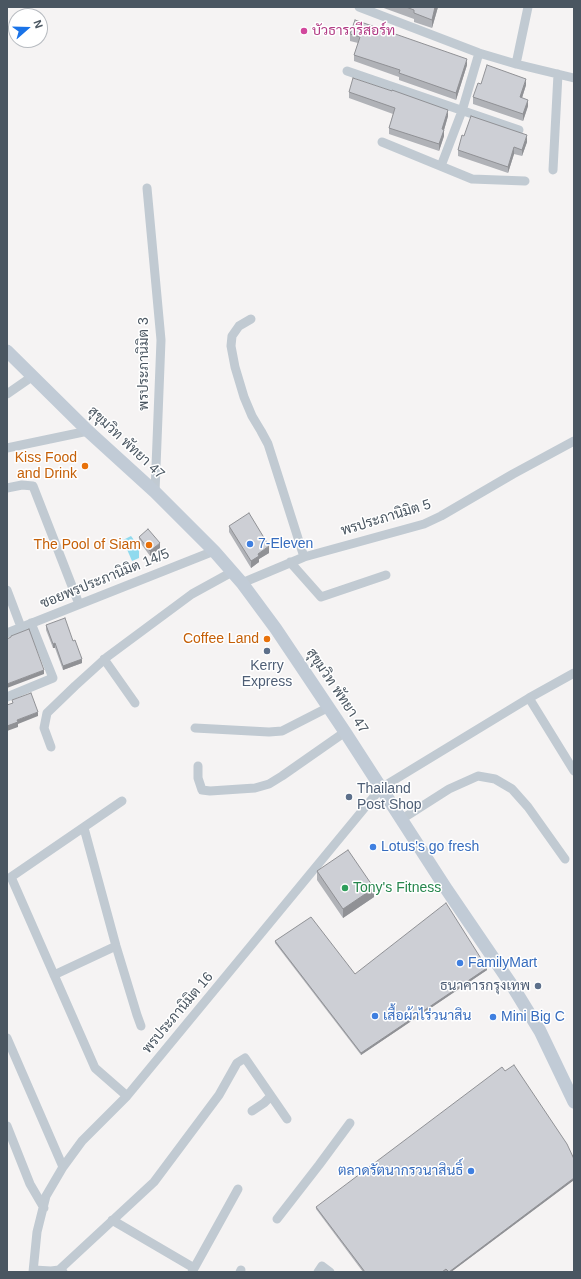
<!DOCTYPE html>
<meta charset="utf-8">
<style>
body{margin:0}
#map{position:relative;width:581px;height:1279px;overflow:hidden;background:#f5f3f3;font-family:Helvetica,sans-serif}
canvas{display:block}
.frame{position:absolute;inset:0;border:8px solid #4a5661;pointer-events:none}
.north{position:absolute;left:8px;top:8px;width:40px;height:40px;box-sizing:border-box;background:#fff;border:1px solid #b7bbc0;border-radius:50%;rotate:70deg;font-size:11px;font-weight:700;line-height:16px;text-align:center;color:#4a5661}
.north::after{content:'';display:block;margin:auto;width:14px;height:18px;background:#1a73e8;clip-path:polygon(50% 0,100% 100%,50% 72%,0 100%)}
</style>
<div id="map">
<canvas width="581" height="1279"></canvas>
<div class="frame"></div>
<div class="north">N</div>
</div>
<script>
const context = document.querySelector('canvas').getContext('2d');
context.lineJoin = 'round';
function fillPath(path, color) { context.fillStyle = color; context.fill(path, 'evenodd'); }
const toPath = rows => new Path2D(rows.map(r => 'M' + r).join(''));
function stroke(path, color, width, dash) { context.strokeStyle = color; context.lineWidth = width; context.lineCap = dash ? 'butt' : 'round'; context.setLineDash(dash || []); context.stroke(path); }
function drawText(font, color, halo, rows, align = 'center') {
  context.font = font + ' Helvetica,Sarabun,sans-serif'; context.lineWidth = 3; context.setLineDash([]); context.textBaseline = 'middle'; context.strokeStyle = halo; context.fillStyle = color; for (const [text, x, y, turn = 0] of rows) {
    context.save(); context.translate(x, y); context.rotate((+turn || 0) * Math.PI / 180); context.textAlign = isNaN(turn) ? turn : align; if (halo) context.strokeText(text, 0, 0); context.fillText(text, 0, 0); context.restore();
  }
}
fillPath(toPath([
 [131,536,137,544,139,549,139,558,132,561,123,540]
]), '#90daee');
stroke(toPath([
 [359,7,479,53,516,64,574,78],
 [516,64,528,7],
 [347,71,519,130],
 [382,142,472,179,525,181],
 [441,166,462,111,479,53],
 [553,170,558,74],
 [147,188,161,340,155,492],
 [251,319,239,326,232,336,231,346,235,367,244,397,252,416,261,431,268,444,304,557],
 [7,394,33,376],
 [7,448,88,431],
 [7,488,22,485,33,486,79,604],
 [290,562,321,597,386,575],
 [242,583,304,557,424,524,441,516,513,474,574,441],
 [7,590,21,627],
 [7,633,214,551],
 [104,659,135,703],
 [7,697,53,678,31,623],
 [529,698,574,673],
 [195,728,269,732,282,731,329,707],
 [51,747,44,728,47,713,75,686,107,657,192,594,232,572],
 [198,766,198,778,202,790,210,791,255,788,269,784,282,776,345,732],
 [122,801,11,877,95,1068,127,1096],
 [402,819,449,789,478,776,495,779,512,789,528,807,565,859],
 [84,828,116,946,137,1015,141,1026],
 [54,975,116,946],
 [7,1038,63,1167],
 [252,1111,264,1103,271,1096],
 [7,1126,30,1184,44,1208],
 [277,1219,319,1165,350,1123],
 [112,1220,194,1268],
 [34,1270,51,1271,59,1270,63,1272],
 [59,1270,154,1182,219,1095,237,1063,245,1058,287,1119],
 [33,1272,37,1232,46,1196,63,1167,82,1141,127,1096,381,788,529,698,574,771],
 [192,1272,238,1189],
 [240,1272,241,1270],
 [318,1272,322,1266,330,1272]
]), '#c1cad2', 9);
stroke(toPath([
 [7,351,88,431,155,492,214,551,242,583,276,629,345,732,447,890,513,987,540,1031,574,1102]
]), '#c1cbd6', 13);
fillPath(toPath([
 [381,7,438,7,432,28,414,22,414,19],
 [350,34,467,65,456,100,399,80,399,77,354,61,354,55,358,43,350,41],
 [481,84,526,85,522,98,528,106,523,121,473,104,473,97],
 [349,92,448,116,444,130,444,136,439,151,389,134,389,128,393,114,349,98],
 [464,136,527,142,522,156,514,154,508,173,458,156,458,150],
 [229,526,269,553,259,559,259,562,251,568,229,532],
 [139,537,160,548,150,556,139,541],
 [46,625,82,663,63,670,55,648,53,648,46,630],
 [317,871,374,897,343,918,317,880],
 [275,941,355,974,487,970,361,1055,275,943],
 [574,1180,451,1272,446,1271,445,1272,363,1272,316,1209,316,1207]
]), '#b0b2b7');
fillPath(toPath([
 [435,7,438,7,432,28,432,20],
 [467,59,467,65,456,100,456,93],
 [526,79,526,85,520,104,520,97],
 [528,100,528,106,523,121,523,114],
 [448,110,448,116,444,130,444,136,439,151,439,144,442,129],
 [527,135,527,142,522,156,522,150],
 [514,147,514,154,508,173,508,167],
 [160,543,160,548,150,556,150,551],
 [269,546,269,553,259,559,259,562,251,568,251,561,258,554],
 [55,643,55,648,53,648,53,644],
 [82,659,82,663,63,670,63,666],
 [44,670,44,674,7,688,7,684],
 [38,712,38,716,18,724,18,727,7,731,7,726,17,720],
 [374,888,374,897,343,918,343,909],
 [487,968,487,970,361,1055,361,1053],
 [574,1178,574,1180,451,1272,449,1272]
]), '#909195');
const building = toPath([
 [406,7,435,7,432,20,414,13,414,10,406,7],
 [355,20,467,59,456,93,399,73,400,70,354,55,360,37,350,34,355,20],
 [487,65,526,79,520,97,528,100,523,114,473,97,478,83,481,84,487,65],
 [353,78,392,91,392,90,448,110,442,129,444,130,439,144,389,128,395,108,349,92,353,78],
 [471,116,527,135,522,150,514,147,508,167,458,150,462,135,464,136,471,116],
 [249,513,269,546,258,554,259,556,251,561,229,526,249,513],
 [148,529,160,543,150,551,139,537,148,529],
 [65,618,73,641,75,640,82,659,63,666,55,643,53,644,46,625,65,618],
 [29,629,44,670,7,684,7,639,11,637,11,636,29,629],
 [31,693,38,712,17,720,18,722,7,726,7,705,13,703,12,700,31,693],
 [348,850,374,888,343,909,317,871,348,850],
 [446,903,487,968,361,1053,275,941,311,917,355,974,446,903],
 [514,1065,567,1144,574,1159,574,1178,449,1272,446,1269,442,1272,365,1272,316,1207,502,1067,505,1071,514,1065]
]);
fillPath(building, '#cdcfd5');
stroke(building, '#909195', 1);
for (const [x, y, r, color] of [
 [304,31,4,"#d1479c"],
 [85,466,4,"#e8710a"],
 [250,544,4,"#3f7fe0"],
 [149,545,4,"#e8710a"],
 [267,639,4,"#e8710a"],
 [267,651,4,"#5c6f8a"],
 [349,797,4,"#5c6f8a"],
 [373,847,4,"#3f7fe0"],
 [345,888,4,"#2e9e5b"],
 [460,963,4,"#3f7fe0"],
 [538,986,4,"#5c6f8a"],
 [375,1016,4,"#3f7fe0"],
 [493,1017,4,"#3f7fe0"],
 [471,1171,4,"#3f7fe0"]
]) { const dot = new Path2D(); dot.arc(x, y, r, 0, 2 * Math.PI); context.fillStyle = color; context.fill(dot); stroke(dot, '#fff', 1.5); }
drawText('14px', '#b23c85', '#fff', [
 ["บัวธารารีสอร์ท",312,31]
], 'left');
drawText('14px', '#4a5661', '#fff', [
 ["พรประภานิมิต 3",144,364,-90],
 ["สุขุมวิท พัทยา 47",126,443,43],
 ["พรประภานิมิต 5",386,518,-17],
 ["ซอยพรประภานิมิต 14/5",105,579,-22],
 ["สุขุมวิท พัทยา 47",337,691,56],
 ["พรประภานิมิต 16",178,1013,-50]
]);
drawText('14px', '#c56008', '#fff', [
 ["Kiss Food",77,458],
 ["and Drink",77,474],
 ["The Pool of Siam",141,545],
 ["Coffee Land",259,639]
], 'right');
drawText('14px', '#366cbe', '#fff', [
 ["7-Eleven",258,544],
 ["Lotus's go fresh",381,847],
 ["FamilyMart",468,963],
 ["เสื้อผ้าไร่วนาสิน",383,1016],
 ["Mini Big C",501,1017],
 ["ตลาดรัตนากรวนาสินธิ์",463,1171,"right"]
], 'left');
drawText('14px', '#4e5e75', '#fff', [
 ["Kerry",267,666],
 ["Express",267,682],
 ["Thailand",357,789,"left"],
 ["Post Shop",357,805,"left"],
 ["ธนาคารกรุงเทพ",530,986,"right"]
]);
drawText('14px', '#27864d', '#fff', [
 ["Tony's Fitness",353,888]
], 'left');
</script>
